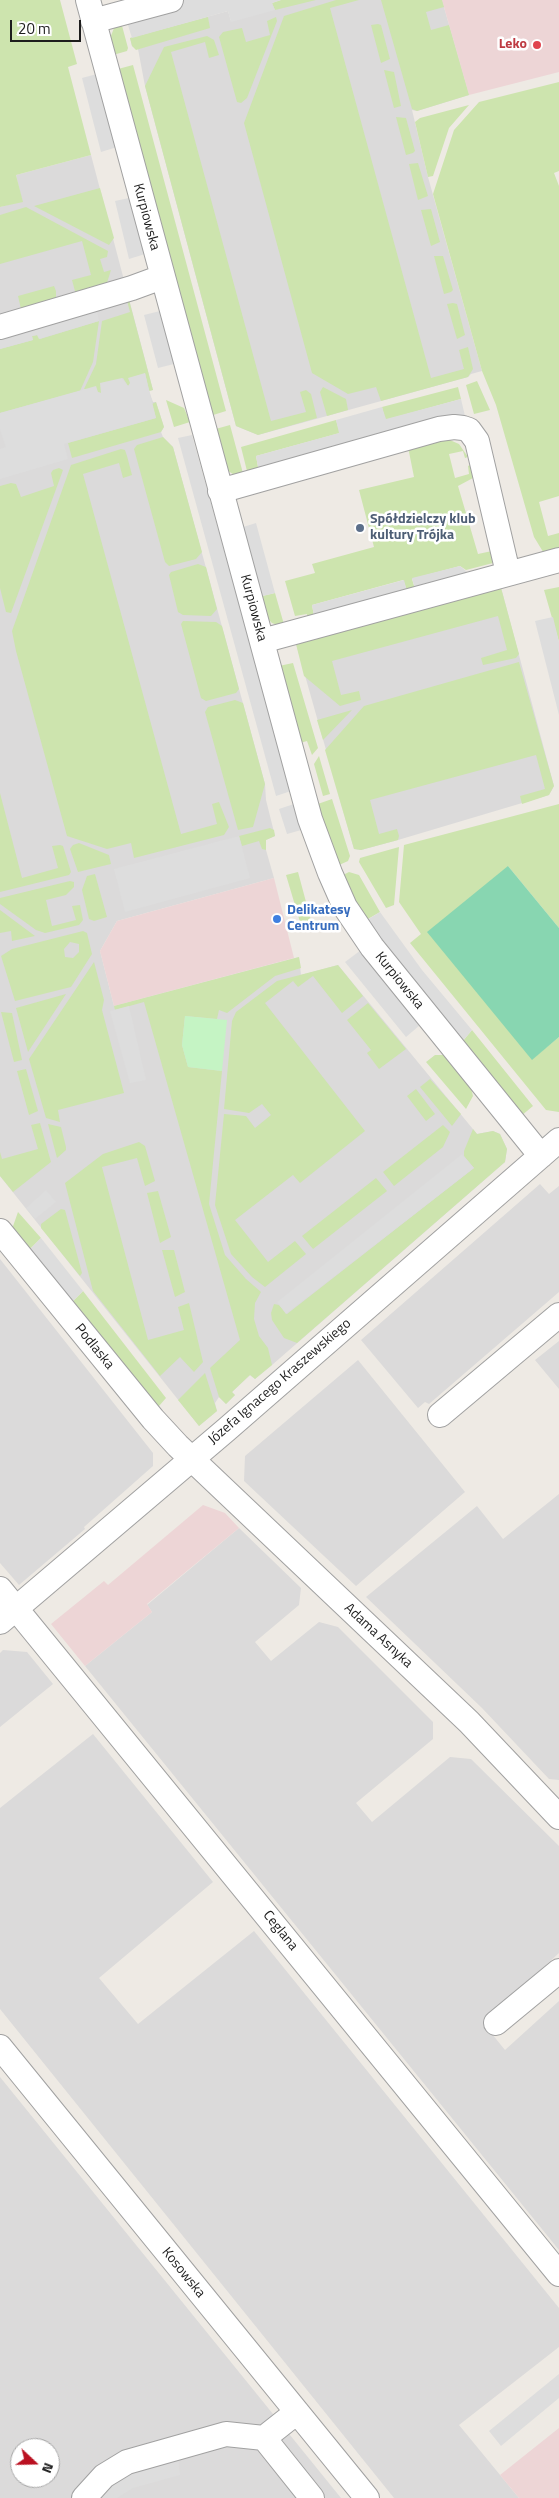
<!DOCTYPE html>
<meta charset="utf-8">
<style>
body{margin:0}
#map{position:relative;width:559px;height:2498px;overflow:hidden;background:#eeeae4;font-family:"Titillium Web",sans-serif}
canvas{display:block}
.north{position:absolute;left:10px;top:2438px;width:50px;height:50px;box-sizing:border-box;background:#fff;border:1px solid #a5a5a5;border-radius:50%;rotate:111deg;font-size:14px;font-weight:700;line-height:20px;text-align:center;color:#1d1d1d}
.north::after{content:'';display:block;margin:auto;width:18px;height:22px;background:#ba1121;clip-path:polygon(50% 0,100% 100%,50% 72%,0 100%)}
.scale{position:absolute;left:10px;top:20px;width:71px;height:22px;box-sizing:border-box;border:2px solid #1d1d1d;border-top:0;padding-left:6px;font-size:15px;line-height:18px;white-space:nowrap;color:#1d1d1d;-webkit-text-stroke:4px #fff;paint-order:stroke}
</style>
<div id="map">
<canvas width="559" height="2498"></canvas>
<div class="north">N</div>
<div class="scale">20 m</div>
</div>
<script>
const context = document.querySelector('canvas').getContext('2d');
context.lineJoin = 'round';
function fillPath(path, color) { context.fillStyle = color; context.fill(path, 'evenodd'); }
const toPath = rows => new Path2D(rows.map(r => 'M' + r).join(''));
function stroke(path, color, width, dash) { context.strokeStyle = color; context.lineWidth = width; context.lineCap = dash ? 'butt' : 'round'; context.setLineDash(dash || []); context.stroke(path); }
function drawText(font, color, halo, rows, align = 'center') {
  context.font = font + ' "Titillium Web",sans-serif'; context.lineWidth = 5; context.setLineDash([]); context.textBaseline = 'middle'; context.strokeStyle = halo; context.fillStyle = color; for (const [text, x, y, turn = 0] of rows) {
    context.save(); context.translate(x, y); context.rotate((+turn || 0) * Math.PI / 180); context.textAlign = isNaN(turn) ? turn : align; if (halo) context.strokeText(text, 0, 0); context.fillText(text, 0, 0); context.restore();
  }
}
fillPath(toPath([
 [281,0,442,0,469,95,417,111,412,110,428,177,482,371,471,374,468,377,258,435,236,426,145,86,138,49,132,46,130,38,228,11,231,21],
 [91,155,153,390,149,391,153,402,156,402,164,427,161,432,163,437,173,447,265,784,266,800,275,836,266,840,266,850,274,878,117,921,100,951,114,1006,299,957,301,975,338,965,477,1134,493,1131,500,1134,507,1149,505,1162,272,1365,255,1379,250,1375,232,1392,235,1395,226,1404,219,1397,215,1403,217,1411,199,1426,0,1176,0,207,22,201,16,175],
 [500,584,554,786,549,795,398,840,361,850,354,849,295,640],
 [540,1184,549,1194,559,1186,559,1292,429,1404,425,1402,418,1408,361,1340],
 [0,1259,153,1453,153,1466,84,1527,85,1529,19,1585,0,1563],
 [559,1341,559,1389,535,1360],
 [358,1360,465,1492,356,1586,244,1481,245,1456],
 [559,1494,559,1780,549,1779,482,1708,366,1597,477,1506,503,1539],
 [239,1528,301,1588,299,1605,255,1642,271,1661,319,1622,338,1627,433,1722,433,1739,356,1803,372,1822,450,1757,471,1759,559,1846,559,1953,483,2023,505,2050,559,2001,559,2250,85,1666,152,1612,147,1605],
 [3,1650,27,1652,53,1684,0,1727,0,1653],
 [93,1734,213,1882,99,1978,138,2024,254,1931,559,2308,559,2347,459,2425,519,2498,394,2498,0,2009,0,1808],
 [0,2077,341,2498,0,2498],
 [20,2448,50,2448,50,2478,20,2478]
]), '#dbdada');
fillPath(toPath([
 [442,0,559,0,559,72,469,95],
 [274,878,294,958,114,1006,100,951,117,921],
 [203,1505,225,1513,239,1528,147,1604,152,1612,85,1666,51,1624,104,1581,108,1585],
 [559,2428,559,2498,519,2498,500,2475]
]), '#edd5d6');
fillPath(toPath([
 [0,0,60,0,77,64,68,67,91,155,16,175,23,202,0,207],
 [281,0,316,0,275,10,272,3],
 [336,0,359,0,330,8,431,378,464,369,459,350,468,347,473,369,468,377,381,401,376,387,348,394,312,373,244,123,284,16],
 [381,0,442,0,444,7,426,12,431,30,449,25,469,95,417,111,412,109],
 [208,17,210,28,136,50,132,46,130,38],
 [276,17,277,21,247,98,241,103,237,102,219,37,223,32,242,28,246,42,270,35,267,21],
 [121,22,128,48,127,51,113,55,109,41,114,28],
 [378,24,381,25,390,59,381,63,371,25],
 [207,36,214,40,219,55,209,58,205,42,171,52,271,421,306,412,300,392,306,390,311,394,317,418,258,435,236,426,145,86,164,47],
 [133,65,226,411,210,416,118,69],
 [384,70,394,72,401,106,394,108],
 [559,82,559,171,554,173,559,186,559,496,539,502,548,536,559,533,559,549,545,555,534,537,496,405,482,371,433,194,454,130,479,102],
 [469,105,449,128,433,176,428,177,415,122,420,118],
 [396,117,406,118,415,151,413,153,406,155],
 [418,163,428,196,418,200,409,164],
 [100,188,114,238,109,245,34,206],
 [26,207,108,251,107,257,100,259,104,272,111,270,106,286,76,295,72,280,91,275,82,241,0,264,0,215],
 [431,209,440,242,431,246,421,210],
 [434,256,443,256,453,290,451,292,444,294],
 [54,286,56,291,56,301,21,309,18,296],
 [128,296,153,390,149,391,145,373,128,386,123,378,102,390,101,393,84,389,96,364,102,321,130,312,126,297],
 [453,303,457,304,465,335,457,339,447,304],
 [99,321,93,362,80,391,0,413,0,349,33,340,32,336,38,335,40,339],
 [477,381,490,410,474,414,466,385],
 [323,387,346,399,348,410,327,416,320,392],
 [458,387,461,399,385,420,382,407],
 [166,400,184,408,190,422,174,427],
 [156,402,164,427,161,432,72,458,68,443,156,418,152,404],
 [336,420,340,433,256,456,258,467,256,472,248,475,241,447],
 [230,425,244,477,236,476,225,469,212,430],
 [163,437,173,447,202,552,196,559,169,566,165,562,134,449,137,445],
 [445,438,459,444,468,457,465,458,463,451,449,454,455,478,469,474,468,466,470,465,473,478,458,486,478,554,492,551,495,558,493,563,466,570,460,566,412,579,415,589,408,593,403,580,312,605,314,616,307,617,307,614,295,616,285,581,315,573,312,564,374,547,359,490,414,477,408,447],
 [121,449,125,450,127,456,132,475,123,478,119,463,83,474,181,834,217,824,212,804,219,802,229,827,224,835,134,858,131,843,107,849,67,836,16,651,12,631,71,465],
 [59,468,63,470,11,613,6,612,0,588,0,486,11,483,16,484,21,497,54,486,51,473,53,470],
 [198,564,206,567,217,609,211,616,183,615,178,612,169,575,171,572],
 [500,584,519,654,516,658,483,665,481,658,507,650,498,616,332,661,341,695,359,691,361,700,340,706,304,676,295,640],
 [559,587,559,642,544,590],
 [275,593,285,628,272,623,265,616,262,596],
 [183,621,216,622,222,626,239,689,236,693,206,701,201,698,181,624],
 [519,662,554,786,549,795,522,804,520,796,545,789,536,755,370,800,379,834,397,829,399,836,398,840,361,850,354,849,325,750,364,706],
 [293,663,318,748,312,755,307,741,300,743,279,666],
 [235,700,243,703,265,784,253,827,238,830,205,712,208,707],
 [352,710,323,740,317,720],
 [319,756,330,794,323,796,314,764],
 [0,793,22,878,58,868,52,846,60,845,63,846,71,872,69,875,0,892],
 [332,799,350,856,348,861,337,866,315,805],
 [559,804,559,928,508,866,532,1059,559,1037,559,1112,546,1110,410,943,421,934,399,902,404,845],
 [270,828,274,830,275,836,266,840,266,850,262,849,259,841,242,846,239,836],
 [79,843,109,855,111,864,78,872,70,849,73,845],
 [399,847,394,905,386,908,359,862,360,858],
 [298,872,313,928,303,932,286,875],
 [349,872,359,875,380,912,368,919,357,908,341,876],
 [95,874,107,917,94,921,89,919,82,890,87,876],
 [70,881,74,882,74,887,66,895,46,900,52,926,76,920,72,906,80,905,83,920,79,925,45,933,36,930,0,904,0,898],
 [0,910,35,936,12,941,11,931,0,933],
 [83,931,87,933,92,954,71,987,15,1001,1,956,12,949],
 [70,942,79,944,79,952,73,958,65,957,64,949],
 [299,957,301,968,275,976,227,1013,219,1010,217,1019,185,1016,182,1045,188,1067,222,1071,209,1204,225,1255,246,1279,261,1292,255,1303,254,1319,259,1336,268,1348,272,1365,255,1379,250,1375,232,1392,235,1395,226,1404,219,1397,210,1368,240,1340,144,1002,115,1010,114,1006],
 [94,962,104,1000,102,1010,124,1093,58,1110,60,1122,46,1118,29,1059],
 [338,965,363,996,342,1013,313,976,298,987,293,981,265,1003,365,1131,300,1183,293,1175,235,1220,268,1262,295,1241,306,1254,265,1287,252,1277,231,1254,215,1205,224,1114,246,1116,255,1128,271,1115,262,1104,249,1113,224,1109,232,1021,236,1012,277,981],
 [66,994,28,1052,16,1008],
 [368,1003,406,1049,379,1069,367,1053,371,1050,347,1020],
 [1,1012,12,1013,22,1060,14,1062],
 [472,1030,533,1106,521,1116,462,1042],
 [435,1055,445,1055,471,1088,473,1096,466,1109,426,1062],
 [26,1069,38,1111,29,1115,17,1071],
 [430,1079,461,1114,452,1126,420,1087],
 [416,1089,435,1114,426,1121,407,1096],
 [40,1123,51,1162,13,1192,0,1176,0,1152,2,1159,38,1149,31,1125],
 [48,1124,61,1127,66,1147,66,1150,57,1158],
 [443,1125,450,1132,443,1147,394,1186,383,1172],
 [473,1129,477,1134,493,1131,500,1134,507,1149,505,1162,297,1343,284,1338,272,1320,271,1313,274,1304,279,1305,287,1314,474,1168,464,1156,464,1151],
 [139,1142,145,1146,155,1181,145,1186,137,1158,102,1167,148,1340,184,1330,178,1307,189,1303,203,1362,194,1372,180,1357,160,1376,93,1291,65,1183,103,1154],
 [376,1178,387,1191,313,1249,302,1236],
 [158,1191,171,1237,160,1243,147,1193],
 [61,1209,65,1210,82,1273,80,1276,41,1228,41,1224],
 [18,1212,41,1238,29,1250,12,1229],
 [162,1250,174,1250,185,1292,175,1297],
 [83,1291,166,1398,159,1406,155,1406,71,1303],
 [205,1373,217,1411,199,1426,178,1400]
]), '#cde4ae');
fillPath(toPath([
 [185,1016,227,1020,222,1071,188,1067,182,1045]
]), '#c5f4c4');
fillPath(toPath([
 [508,866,559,928,559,1037,532,1060,427,932]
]), '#88d6b1');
fillPath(toPath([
 [132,0,281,0,272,3,275,10,231,22,228,11,132,38,122,6],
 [97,74,117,147,101,152,82,78],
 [129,198,145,254,129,259,115,201],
 [96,306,99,321,39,339,37,335,32,336,33,340,0,349,0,335],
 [160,311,174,364,158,368,144,315],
 [145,373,156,418,64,444,68,459,0,479,0,449,6,447,0,429,0,413,96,386,98,392,101,393,100,383,122,378,128,386,130,383,128,378],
 [461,399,465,416,259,472,256,456,339,433,336,420,382,407,386,419],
 [192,435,291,791,276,796,178,438],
 [256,523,275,593,259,597,240,528],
 [460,566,473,577,416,593,412,578],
 [404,580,408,595,315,621,312,605],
 [553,617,559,642,559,715,535,621],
 [294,804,301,830,287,834,279,809],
 [239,836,250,878,125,912,114,869],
 [380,912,422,970,472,1030,462,1042,367,920],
 [361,950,420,1025,406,1037,345,962],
 [129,1006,146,1080,130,1083,110,1011],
 [462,1154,474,1168,286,1314,277,1302],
 [46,1190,56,1202,35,1219,26,1208],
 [41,1238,83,1291,71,1303,29,1250],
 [559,2374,559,2398,501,2446,489,2431],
 [178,2458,180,2475,133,2488,117,2498,94,2498,125,2472]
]), '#ddd');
const minor = toPath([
 [88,0,310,819,330,873,345,907,372,947,541,1156],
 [93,21,171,0],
 [0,327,132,288,162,277],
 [220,491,439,429,454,427,463,428,469,430,477,441,508,573],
 [262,641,559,560],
 [0,1231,153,1419,178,1446,469,1722,559,1817],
 [440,1415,559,1315],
 [0,1589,559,2274],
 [0,1622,226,1430,559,1140],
 [496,2023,559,1971],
 [0,2047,367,2498],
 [297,2412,264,2438,312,2498],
 [84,2498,104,2476,127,2462,226,2434,264,2438]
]);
stroke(minor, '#a1a1a1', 26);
stroke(minor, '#fff', 24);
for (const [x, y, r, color] of [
 [537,45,5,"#e0444e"],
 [360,528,5,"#5c6f8a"],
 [277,919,5,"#3f7fe0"]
]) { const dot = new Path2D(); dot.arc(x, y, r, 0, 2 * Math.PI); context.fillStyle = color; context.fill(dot); stroke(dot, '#fff', 2); }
drawText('bold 14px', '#be3a42', '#fff', [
 ["Leko",527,45]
], 'right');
drawText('14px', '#1d1d1d', '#fff', [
 ["Kurpiowska",146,217,75],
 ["Kurpiowska",253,608,75],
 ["Kurpiowska",399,981,51],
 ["Podlaska",94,1347,51],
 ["Józefa Ignacego Kraszewskiego",280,1382,-41],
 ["Adama Asnyka",378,1636,43],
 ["Ceglana",280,1931,51],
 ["Kosowska",183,2273,51]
]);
drawText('bold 14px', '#4e5e75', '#fff', [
 ["Spółdzielczy klub",370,520],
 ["kultury Trójka",370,536]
], 'left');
drawText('bold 14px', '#366cbe', '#fff', [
 ["Delikatesy",287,911],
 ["Centrum",287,927]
], 'left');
</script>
